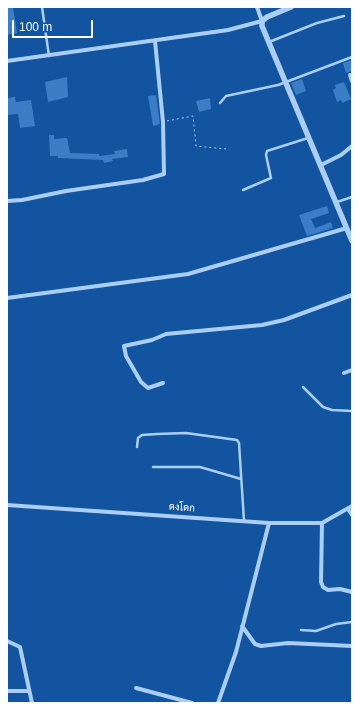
<!DOCTYPE html>
<meta charset="utf-8">
<style>
body{margin:0}
#map{position:relative;width:359px;height:710px;overflow:hidden;background:#12549f;font-family:Helvetica,sans-serif}
canvas{display:block}
.frame{position:absolute;inset:0;border:8px solid #fff;pointer-events:none}
.scale{position:absolute;left:12px;top:20px;width:81px;height:18px;box-sizing:border-box;border:2px solid #fff;border-top:0;padding-left:5px;font-size:12px;line-height:14px;white-space:nowrap;color:#fff;-webkit-text-stroke:3px #12549f;paint-order:stroke}
</style>
<div id="map">
<canvas width="359" height="710"></canvas>
<div class="frame"></div>
<div class="scale">100 m</div>
</div>
<script>
const context = document.querySelector('canvas').getContext('2d');
context.lineJoin = 'round';
function fillPath(path, color) { context.fillStyle = color; context.fill(path, 'evenodd'); }
const toPath = rows => new Path2D(rows.map(r => 'M' + r).join(''));
function stroke(path, color, width, dash) { context.strokeStyle = color; context.lineWidth = width; context.lineCap = dash ? 'butt' : 'round'; context.setLineDash(dash || []); context.stroke(path); }
function drawText(font, color, halo, rows, align = 'center') {
  context.font = font + ' Helvetica,Sarabun,sans-serif'; context.lineWidth = 4; context.setLineDash([]); context.textBaseline = 'middle'; context.strokeStyle = halo; context.fillStyle = color; for (const [text, x, y, turn = 0] of rows) {
    context.save(); context.translate(x, y); context.rotate((+turn || 0) * Math.PI / 180); context.textAlign = isNaN(turn) ? turn : align; if (halo) context.strokeText(text, 0, 0); context.fillText(text, 0, 0); context.restore();
  }
}
fillPath(toPath([
 [7,7,13,7,17,33,7,35],
 [352,60,352,71,346,73,343,63],
 [67,77,68,97,48,102,45,82],
 [302,79,306,91,296,95,291,83],
 [344,82,351,99,342,103,341,100,337,102,333,90,336,88,335,85],
 [156,95,160,124,153,126,148,96],
 [15,97,16,102,31,100,35,126,20,128,18,114,7,115,7,98],
 [210,98,211,109,199,112,196,101],
 [49,135,54,135,54,139,67,138,70,153,99,154,99,156,115,154,114,151,127,149,128,157,112,159,113,161,104,163,103,160,58,158,58,156,50,156],
 [327,206,329,213,311,219,315,228,331,222,333,228,307,236,299,215]
]), '#3b7dc6');
stroke(toPath([
 [167,121,193,116,196,146,226,149]
]), '#aacef5', 1, [2, 3]);
stroke(toPath([
 [42,7,49,56],
 [269,42,317,23,344,16],
 [220,103,226,96,278,85,352,57],
 [243,190,271,178,266,155,267,151,308,138],
 [337,202,352,197],
 [303,387,323,407,332,410,352,411],
 [137,447,138,438,142,435,157,434,186,433,237,440,239,443,244,521],
 [153,467,200,467,241,479],
 [301,630,316,631,336,624,352,622]
]), '#aacef5', 2.5);
stroke(toPath([
 [7,61,228,30,262,21,257,7],
 [350,75,352,81],
 [321,165,341,155,352,146],
 [7,201,22,200,66,191,143,180,164,174,163,122,155,41],
 [7,298,188,274,347,228],
 [344,373,352,370],
 [163,383,148,388,141,382,126,356,124,346,152,340,166,334,262,325,284,320,352,295],
 [7,505,269,523,322,523,352,506],
 [348,509,352,515],
 [322,523,321,582,323,587,328,590,340,589,352,592],
 [242,626,255,644,261,646,288,643,352,646],
 [7,641,20,647,32,703],
 [136,688,192,703],
 [7,691,29,691],
 [218,703,236,652,269,523]
]), '#aacef5', 4);
stroke(toPath([
 [291,7,267,17,262,21,262,26,352,241]
]), '#aacef5', 5.5);
drawText('10px', '#fff', '#12549f', [
 ["ดงโดก",182,508,4]
]);
</script>
